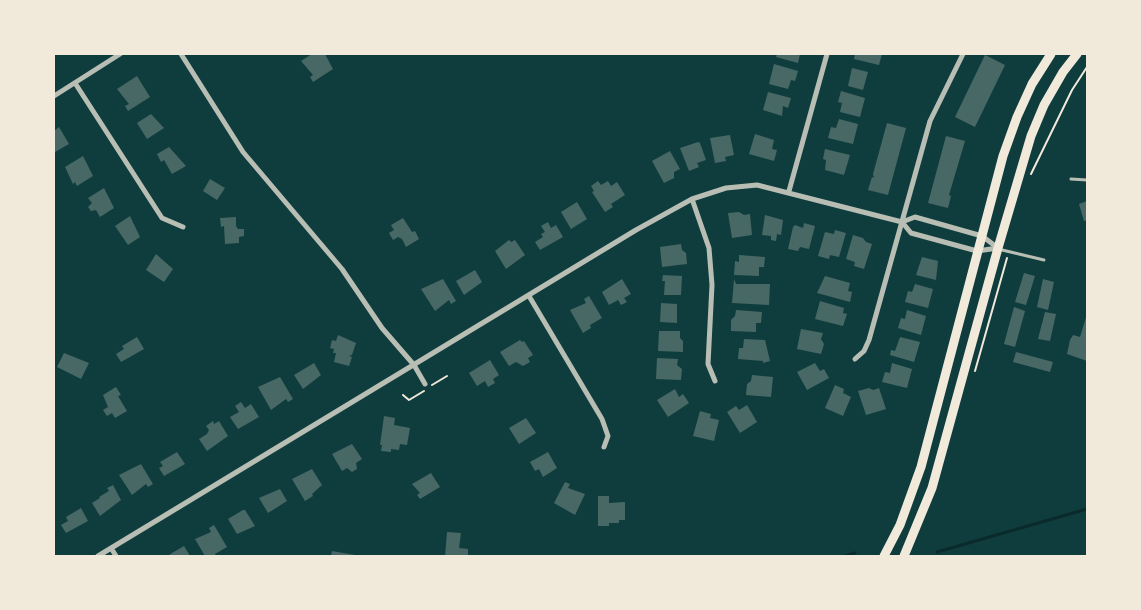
<!DOCTYPE html>
<style>
body{margin:0}
#map{position:relative;width:1141px;height:610px;overflow:hidden;background:#0f3d3e;font-family:"Roboto Serif",serif}
canvas{display:block}
.frame{position:absolute;inset:0;border:55px solid #f1e9da;pointer-events:none}
</style>
<div id="map">
<canvas width="1141" height="610"></canvas>
<div class="frame"></div>
</div>
<script>
const context = document.querySelector('canvas').getContext('2d');
context.lineJoin = 'round';
const toPath = rows => new Path2D(rows.map(r => 'M' + r).join(''));
function stroke(path, color, width, dash) { context.strokeStyle = color; context.lineWidth = width; context.lineCap = dash ? 'butt' : 'round'; context.setLineDash(dash || []); context.stroke(path); }
function fillPath(path, color) { context.fillStyle = color; context.fill(path, 'evenodd'); }
stroke(toPath([
 [937,552,1087,509],
 [845,556,855,553]
]), '#0a2a2b', 3);
fillPath(toPath([
 [312,54,325,54,333,69,313,82,310,77,313,75,301,61],
 [777,54,800,54,798,63,776,57],
 [855,54,882,54,879,65,854,59],
 [985,55,1005,65,975,127,955,117],
 [774,64,798,71,795,81,791,80,788,89,769,84],
 [852,68,868,72,863,90,848,86],
 [137,76,150,97,128,111,125,106,129,104,117,89],
 [841,91,865,98,860,117,840,112,842,103,838,102],
 [768,92,791,98,788,108,783,106,782,116,763,110],
 [151,114,164,128,147,139,137,123],
 [839,119,858,124,853,144,828,138,831,127,836,128],
 [887,123,906,128,888,195,868,190,872,177,874,178,873,174],
 [59,127,69,144,55,152,54,131],
 [755,134,774,140,772,149,777,150,774,161,749,154],
 [730,135,734,155,725,157,726,161,715,163,710,138],
 [946,136,965,141,949,195,951,196,948,208,928,203],
 [698,142,700,143,706,160,697,163,699,167,689,171,680,148],
 [169,147,186,166,172,174,164,160,161,162,157,154],
 [825,149,850,155,844,175,825,170,826,160,823,159],
 [670,151,680,169,674,172,674,178,664,183,652,161],
 [83,156,93,176,77,186,75,182,73,184,65,167],
 [210,179,225,188,217,200,203,191],
 [598,181,601,185,608,181,611,186,617,182,625,195,611,204,613,207,605,212,592,192,594,191,591,186],
 [104,188,114,208,100,217,96,210,91,211,88,207,92,203,88,198],
 [1087,201,1087,220,1084,221,1079,204],
 [577,202,587,219,571,229,561,212],
 [739,212,744,215,750,214,752,235,732,238,728,213],
 [765,215,783,220,781,235,777,234,776,241,771,240,771,236,762,235],
 [130,216,140,237,128,245,115,226],
 [236,217,236,226,238,229,244,229,244,236,239,237,239,243,225,244,224,226,221,227,220,218],
 [403,218,412,232,415,231,419,239,406,247,402,239,398,237,393,240,389,233,394,230,391,225],
 [548,222,551,228,556,225,563,237,540,250,535,242,543,237,541,234,545,232,541,226],
 [804,223,815,226,809,249,800,247,798,251,788,249,793,227,795,225,803,228],
 [835,230,846,233,839,257,830,255,829,259,818,256,825,232,834,234],
 [853,235,863,238,866,242,872,244,864,269,854,266,855,262,846,259],
 [509,240,511,242,515,240,525,255,506,269,495,251],
 [681,244,682,250,686,253,687,264,662,267,660,247],
 [156,254,173,269,164,282,146,270],
 [739,255,765,257,764,267,759,267,759,276,734,275,735,261,739,262],
 [922,257,938,261,936,280,916,275],
 [475,270,482,282,464,295,456,281],
 [1024,273,1035,276,1026,305,1015,302],
 [663,275,682,276,681,295,664,295,665,281,662,281],
 [825,276,850,283,848,291,852,292,850,302,817,293],
 [443,279,456,301,451,304,449,300,435,311,421,289],
 [622,279,631,294,624,298,627,302,621,305,618,300,609,305,602,292],
 [734,279,736,284,770,284,769,305,732,303],
 [1043,279,1054,282,1048,310,1037,307],
 [915,284,933,289,928,308,905,302,908,291,912,292],
 [589,296,602,318,590,325,591,328,583,333,570,310,586,303,584,299],
 [820,301,844,308,843,313,847,314,843,326,815,319],
 [661,303,677,304,677,323,660,322],
 [1014,307,1025,311,1015,347,1004,344],
 [736,310,762,312,761,323,756,323,756,332,731,331,731,320,735,316],
 [907,310,926,316,921,335,898,328,901,318,905,319],
 [1045,312,1056,314,1050,341,1038,339],
 [1087,314,1087,361,1067,354,1070,340,1073,335,1080,337],
 [801,329,823,333,821,339,824,344,821,354,797,349],
 [659,331,680,331,680,338,683,341,683,352,658,351],
 [338,335,356,343,352,355,349,356,352,357,349,366,334,362,336,353,333,353,334,349,330,348,332,340,336,341],
 [137,337,144,349,121,362,116,354,124,349,122,346],
 [900,337,920,342,914,362,890,355,891,350,895,351],
 [744,339,765,340,770,361,763,363,763,361,738,359,739,348,743,348],
 [520,340,522,342,524,341,533,355,528,358,530,362,523,366,516,362,509,366,500,352],
 [1016,352,1053,362,1050,372,1013,362],
 [64,353,89,363,81,379,57,367],
 [657,358,678,359,677,365,682,369,681,380,656,379],
 [490,360,499,375,493,379,495,383,488,387,485,381,477,386,469,373],
 [314,363,321,375,303,389,294,375],
 [815,363,820,371,824,369,829,378,807,390,797,372],
 [892,363,912,369,907,388,882,382,885,372,890,373],
 [752,375,773,377,771,397,746,395,747,384,751,381],
 [280,377,293,399,288,402,286,399,271,410,258,387],
 [835,385,844,389,843,393,851,397,843,416,825,408],
 [116,387,121,395,118,396,127,411,115,418,112,413,107,416,103,410,108,407,103,395],
 [869,388,873,390,879,388,886,409,866,415,858,391],
 [675,389,679,397,683,394,689,403,668,417,657,400],
 [241,402,245,408,251,404,259,417,238,429,230,417,239,412,235,406],
 [747,405,757,422,740,433,727,412,736,406,739,410],
 [700,411,711,414,710,418,719,420,714,441,693,436],
 [384,416,395,418,394,425,410,428,407,445,400,444,399,450,391,449,391,452,381,451,382,445,380,445],
 [526,418,536,433,519,444,509,428],
 [213,421,214,424,219,421,228,436,207,451,199,439,207,434,209,430,206,426],
 [352,444,362,459,356,463,357,469,352,472,347,468,342,471,332,454],
 [177,452,185,464,164,476,159,468,163,466,160,462],
 [548,452,557,468,543,477,539,469,535,471,530,462],
 [141,464,153,484,148,487,146,484,132,495,119,475],
 [312,469,322,485,312,494,313,496,305,501,292,479],
 [431,473,440,487,420,499,417,495,420,493,412,484],
 [565,482,570,484,568,488,585,494,575,515,554,503],
 [113,485,121,500,100,516,92,503,100,498,99,497,109,491,107,488],
 [280,489,287,501,268,513,259,498],
 [598,496,609,496,609,503,625,502,625,520,619,520,619,523,609,523,609,526,598,526],
 [81,508,88,521,66,533,61,525,68,521,66,517],
 [243,510,245,510,255,526,237,534,228,519],
 [214,525,227,547,215,554,216,556,205,556,195,539,211,532,209,528],
 [447,532,461,533,459,548,468,549,468,556,445,556],
 [184,546,190,556,168,556,172,553],
 [332,551,355,555,355,556,331,556]
]), '#486865');
stroke(toPath([
 [1031,174,1072,90,1087,67],
 [975,371,1007,258],
 [432,385,447,376],
 [403,395,409,400,424,391]
]), '#f1e9da', 2);
stroke(toPath([
 [1071,179,1087,180],
 [998,249,1044,260]
]), '#b8beb3', 3);
stroke(toPath([
 [181,54,243,152,342,269,382,328,414,365,425,384],
 [75,83,162,218,183,227],
 [54,96,120,54],
 [789,191,827,54],
 [692,199,709,248,712,285,708,364,715,381],
 [902,222,915,217,982,236,998,248],
 [529,296,602,419,608,436,604,447],
 [855,359,864,351,869,340,930,121,963,54],
 [111,548,116,556],
 [98,556,636,230,692,199,726,188,757,185,902,222,911,233,977,251,998,248]
]), '#b8beb3', 5);
stroke(toPath([
 [884,556,900,525,921,467,1003,156,1017,117,1032,84,1051,54],
 [904,556,932,488,998,248,1031,136,1044,105,1063,72,1077,54]
]), '#f1e9da', 9);
</script>
